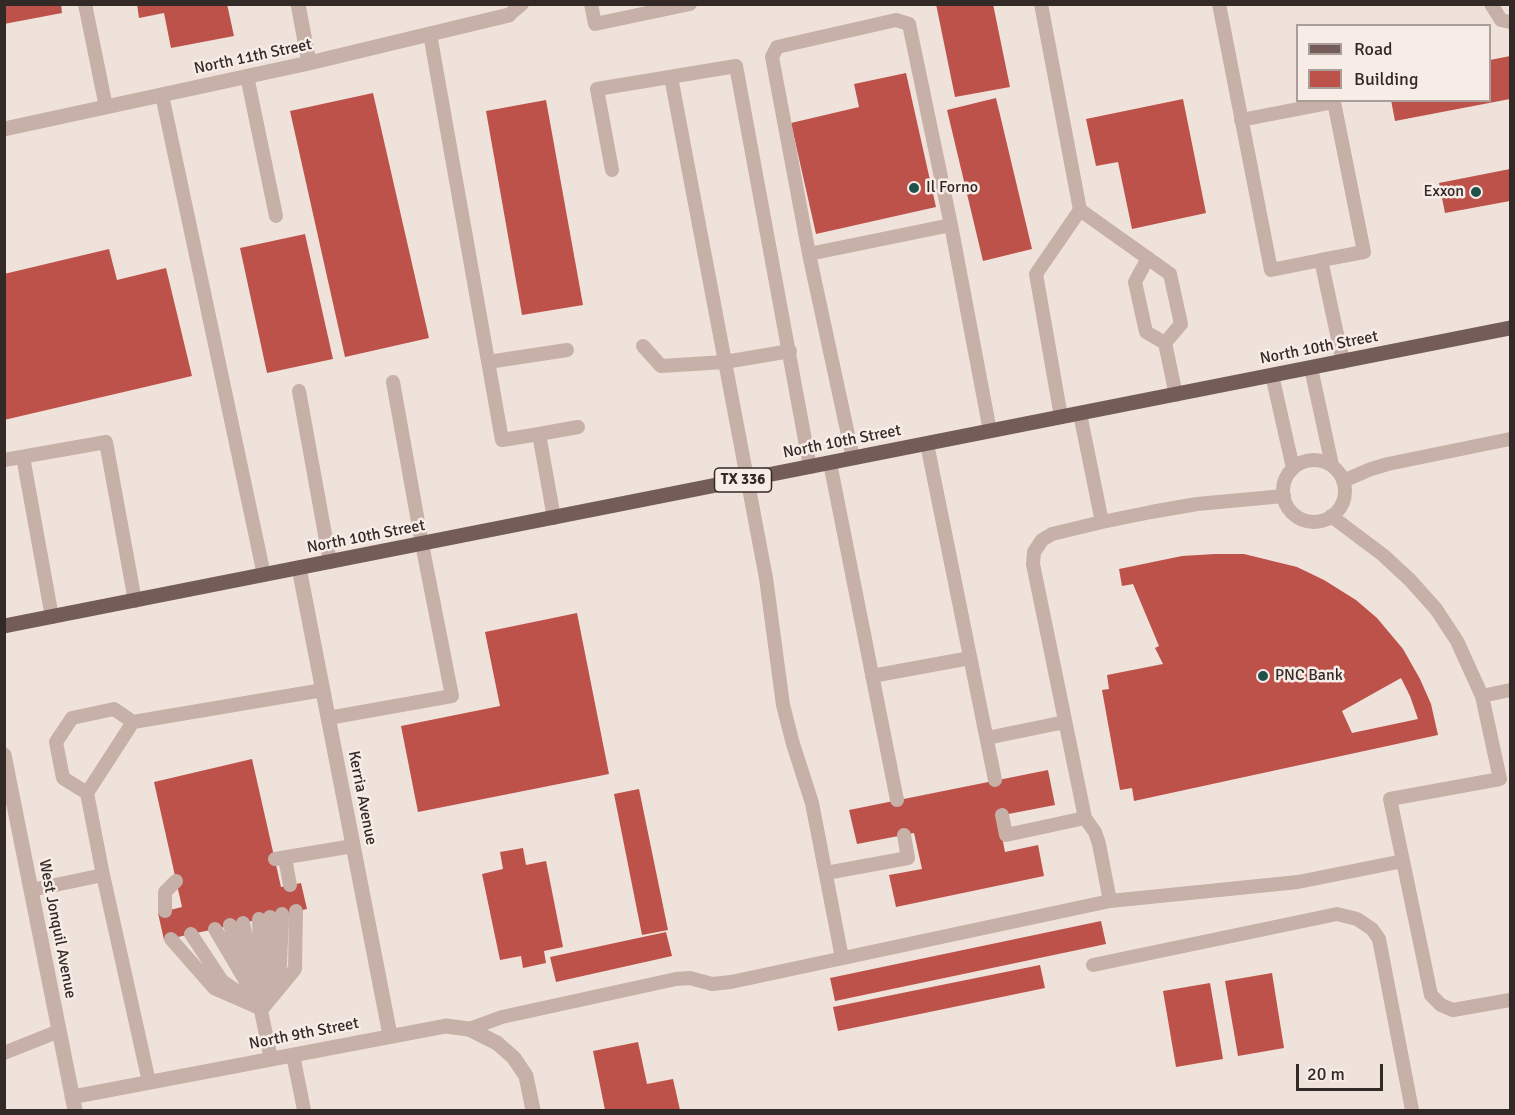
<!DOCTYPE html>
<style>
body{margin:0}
#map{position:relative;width:1515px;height:1115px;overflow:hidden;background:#efe2da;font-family:Signika,sans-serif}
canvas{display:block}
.frame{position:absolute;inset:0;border:6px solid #332927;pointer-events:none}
.legend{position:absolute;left:1296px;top:24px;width:195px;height:78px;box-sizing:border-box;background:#f7ece6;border:2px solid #a99e9a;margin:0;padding:8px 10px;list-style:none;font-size:18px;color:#332927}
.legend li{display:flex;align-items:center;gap:12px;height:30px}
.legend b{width:30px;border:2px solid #a99e9a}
.scale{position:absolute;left:1296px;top:1064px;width:87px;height:27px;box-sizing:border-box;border:3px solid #332927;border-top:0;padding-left:8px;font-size:18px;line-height:21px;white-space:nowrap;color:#332927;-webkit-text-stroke:4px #f7ece6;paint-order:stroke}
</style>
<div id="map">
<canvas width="1515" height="1115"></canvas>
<div class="frame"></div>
<ul class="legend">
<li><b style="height:8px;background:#745d59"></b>Road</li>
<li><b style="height:16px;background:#bd524b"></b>Building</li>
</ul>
<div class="scale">20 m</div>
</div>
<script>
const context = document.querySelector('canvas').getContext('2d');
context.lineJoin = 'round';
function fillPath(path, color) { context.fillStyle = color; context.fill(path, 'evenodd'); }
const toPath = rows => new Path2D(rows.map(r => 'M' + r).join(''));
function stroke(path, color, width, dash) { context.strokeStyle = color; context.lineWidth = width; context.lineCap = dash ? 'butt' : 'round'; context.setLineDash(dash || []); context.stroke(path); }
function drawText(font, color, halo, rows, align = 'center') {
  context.font = font + ' Signika,sans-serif'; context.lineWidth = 5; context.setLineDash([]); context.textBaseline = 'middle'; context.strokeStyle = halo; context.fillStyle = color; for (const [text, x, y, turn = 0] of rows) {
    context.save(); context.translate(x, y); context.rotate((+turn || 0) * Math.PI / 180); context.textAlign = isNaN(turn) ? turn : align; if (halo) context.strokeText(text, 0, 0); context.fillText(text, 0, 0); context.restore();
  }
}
fillPath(toPath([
 [4,4,61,4,62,13,4,24],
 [137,4,227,4,234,36,171,48,164,13,139,18],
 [936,4,993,4,1010,87,955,97],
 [1510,56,1510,99,1395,121,1391,100,1490,100,1490,60],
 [906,73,936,207,816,234,791,123,859,107,854,84],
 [373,93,429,338,345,357,290,111],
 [996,98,1032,249,983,261,947,110],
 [1183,99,1206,213,1132,229,1118,162,1096,166,1086,119],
 [546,100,583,305,522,315,486,111],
 [1510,169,1510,201,1445,213,1439,183],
 [305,234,333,359,267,373,240,248],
 [109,249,117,280,166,268,192,376,4,420,4,274],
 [1215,554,1244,554,1297,567,1324,580,1356,600,1377,618,1403,649,1420,679,1431,704,1438,735,1134,801,1132,788,1120,790,1102,690,1109,689,1107,675,1163,664,1155,648,1159,646,1133,584,1122,586,1119,569,1182,556],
 [1401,678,1410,696,1418,719,1352,733,1342,711],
 [577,613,609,774,418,812,401,726,500,706,485,632],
 [252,759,281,887,301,883,307,909,164,940,158,913,182,907,154,782],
 [1048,770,1055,805,998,816,1005,852,1038,845,1044,876,896,907,889,875,922,869,914,833,857,844,849,810],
 [639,789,668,930,642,935,614,794],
 [523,848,526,865,546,861,563,947,544,951,546,963,523,968,521,956,500,960,482,874,503,869,500,852],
 [1101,921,1106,944,835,1001,830,978],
 [666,932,672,956,556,982,550,957],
 [1040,965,1045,988,838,1031,833,1007],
 [1272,973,1284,1048,1238,1056,1225,981],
 [1210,983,1223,1059,1176,1067,1163,991],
 [638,1042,647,1084,673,1079,680,1110,605,1110,593,1051]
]), '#bd524b');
stroke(toPath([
 [85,4,106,107],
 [591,4,595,24,690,4],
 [1041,4,1080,210,1170,274,1181,324,1165,343],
 [1219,4,1271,270,1321,260,1343,362],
 [1491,4,1501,20,1510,22],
 [509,15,522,4],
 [430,34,502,440,539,434],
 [247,76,276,216],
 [671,77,766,578,783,705,793,744,812,803,842,958],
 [162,95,264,575],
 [1241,120,1334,102,1364,252,1321,260],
 [612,170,597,89,736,66,810,467],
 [809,254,951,225],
 [1148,258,1135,282,1146,332,1165,343,1176,395],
 [643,346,661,366,725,362,790,351],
 [488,362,567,350],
 [1311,368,1332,465],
 [1272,375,1293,468],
 [299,391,330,562],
 [1080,414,1102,522],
 [1061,417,1036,274,1080,210],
 [927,444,995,780],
 [23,457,52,617],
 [853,458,809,254,772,57,777,47,896,20,909,24,951,225,990,431],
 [4,460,106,442,135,601],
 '1283 491a31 31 0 1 1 62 0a31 31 0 1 1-62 0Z',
 [830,463,897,800],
 [1343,481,1371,469,1388,464,1510,439],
 [1331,516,1383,555,1410,580,1436,609,1457,641,1482,696,1500,779,1390,799,1431,995,1441,1005,1453,1010,1510,1000],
 [554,518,539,434,578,427],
 [872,676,970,658],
 [1482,696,1510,690],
 [328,718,452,696,422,544,393,382],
 [987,738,1065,722],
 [87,793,63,778,56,742,72,718,114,709,133,722],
 [1002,815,1006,835,1085,818],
 [285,858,290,885],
 [275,859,353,846],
 [826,873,908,858,904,835],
 [103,875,149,1082],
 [31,890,103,875,87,793,133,722,323,690],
 [1110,901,1099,844,1095,832,1085,818,1033,564,1034,552,1042,540,1052,534,1102,522,1151,512,1197,504,1284,496],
 [165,911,165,892,176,881],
 [259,919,261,974],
 [243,923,271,1059],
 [230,925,246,968],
 [215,929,255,997],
 [191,934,222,981,241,994],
 [171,939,214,988,262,1009],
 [1093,965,1337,914,1357,919,1372,929,1379,939,1412,1110],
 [267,981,270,965,270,917],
 [268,994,280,965,282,914],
 [262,1009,295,969,296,911],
 [469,1029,502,1017,676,979,690,978,712,984,731,982,1110,901,1298,882,1403,861],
 [4,1053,59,1031],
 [293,1055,304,1110]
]), '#c6b0a7', 14);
stroke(toPath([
 [298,4,309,63],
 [4,129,309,63,509,15],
 [299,568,390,1035],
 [4,755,75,1110],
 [72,1097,446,1026,469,1029,497,1043,514,1058,526,1076,533,1110]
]), '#c6b0a7', 15);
stroke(toPath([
 [4,626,1510,328]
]), '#745d59', 15);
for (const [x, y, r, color] of [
 [914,188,6,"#20524c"],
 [1476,192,6,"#20524c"],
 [1263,676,6,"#20524c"]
]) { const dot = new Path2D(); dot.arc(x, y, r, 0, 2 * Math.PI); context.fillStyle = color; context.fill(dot); stroke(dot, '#f7ece6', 2); }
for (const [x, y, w] of [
 [743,480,57]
]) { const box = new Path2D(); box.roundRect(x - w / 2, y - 12, w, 24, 4.5); context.fillStyle = '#f7ece6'; context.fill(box); stroke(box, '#332927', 1.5); }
drawText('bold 15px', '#332927', null, [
 ["TX 336",743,480]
]);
drawText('16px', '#332927', '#f7ece6', [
 ["North 11th Street",253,57,-12],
 ["North 10th Street",1319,348,-11],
 ["North 10th Street",842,442,-11],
 ["North 10th Street",366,537,-11],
 ["Kerria Avenue",362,798,79],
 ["West Jonquil Avenue",57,929,79],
 ["North 9th Street",304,1034,-11]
]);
drawText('16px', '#332927', '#f7ece6', [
 ["Il Forno",926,188],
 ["Exxon",1464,192,"right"],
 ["PNC Bank",1275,676]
], 'left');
</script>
